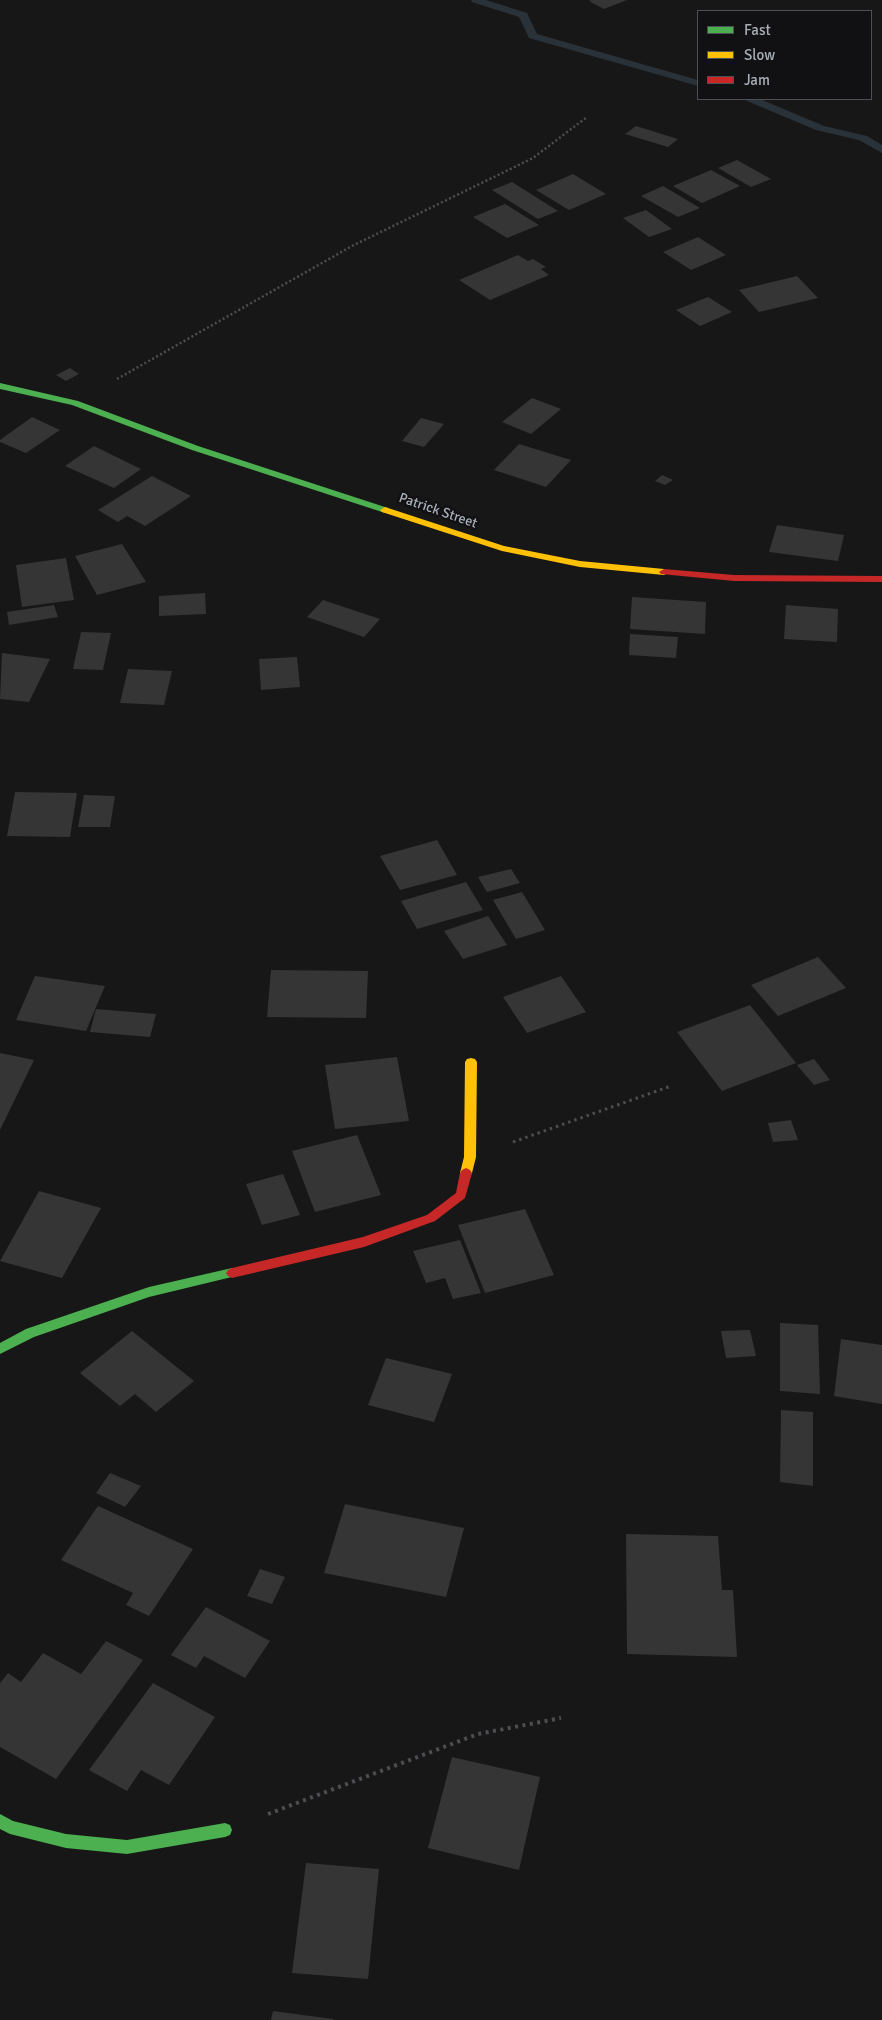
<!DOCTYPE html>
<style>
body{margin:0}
#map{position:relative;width:882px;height:2020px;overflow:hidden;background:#171717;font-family:Signika,sans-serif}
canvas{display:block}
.legend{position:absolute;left:697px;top:10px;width:175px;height:90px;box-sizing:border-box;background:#111113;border:1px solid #4d4f55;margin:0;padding:6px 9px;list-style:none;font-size:15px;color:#a8adb8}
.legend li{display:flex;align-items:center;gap:10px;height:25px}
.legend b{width:25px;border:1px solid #4d4f55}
</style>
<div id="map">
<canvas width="882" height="2020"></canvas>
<ul class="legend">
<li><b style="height:6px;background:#4caf50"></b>Fast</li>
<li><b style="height:6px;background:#ffc107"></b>Slow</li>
<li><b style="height:6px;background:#c62828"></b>Jam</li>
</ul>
</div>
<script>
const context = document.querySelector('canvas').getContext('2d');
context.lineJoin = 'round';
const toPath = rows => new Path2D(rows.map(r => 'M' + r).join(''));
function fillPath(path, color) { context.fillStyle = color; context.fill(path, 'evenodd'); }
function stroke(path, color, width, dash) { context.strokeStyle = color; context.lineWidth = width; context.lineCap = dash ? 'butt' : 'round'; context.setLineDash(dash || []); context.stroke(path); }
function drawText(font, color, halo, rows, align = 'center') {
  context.font = font + ' Signika,sans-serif'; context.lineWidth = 5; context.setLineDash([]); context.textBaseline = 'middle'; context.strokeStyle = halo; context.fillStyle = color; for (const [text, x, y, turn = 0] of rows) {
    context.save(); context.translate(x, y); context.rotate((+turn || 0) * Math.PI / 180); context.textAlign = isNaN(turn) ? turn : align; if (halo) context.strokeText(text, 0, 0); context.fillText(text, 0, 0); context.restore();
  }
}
fillPath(toPath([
 [471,0,486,0,527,13,537,34,698,80,698,86,529,38,519,17,472,2,471,0],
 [746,99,760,99,824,126,867,136,882,145,882,153,859,140,816,130,747,101,746,99]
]), '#2a3239');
fillPath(toPath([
 [591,0,627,0,604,9,589,1],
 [636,126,678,139,668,147,625,134],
 [737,160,771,179,751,187,718,168],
 [711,170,740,186,702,203,673,186],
 [573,174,606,194,569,210,536,190],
 [512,182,558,211,538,219,492,190],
 [663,186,700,208,678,217,641,196],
 [505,204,539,225,507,238,473,217],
 [646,210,672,229,649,237,623,218],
 [698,237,726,255,691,270,663,252],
 [518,255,528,261,533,259,546,267,541,269,549,275,490,300,459,280],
 [797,276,818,298,759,312,739,290],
 [708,297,732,312,700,326,676,310],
 [70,368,79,374,66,381,56,375],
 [532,398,561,409,531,434,502,422],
 [32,417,60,430,26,453,0,442,0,440],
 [421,418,444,424,424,447,402,441],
 [519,444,571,460,546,487,494,470],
 [94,446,141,469,114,488,65,466],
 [662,475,673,480,665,485,655,481],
 [152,476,191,496,145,526,127,516,118,522,98,510],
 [777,525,844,535,838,561,769,552],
 [122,544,146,582,97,595,75,556],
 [66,558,74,600,22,607,16,565],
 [205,593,206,614,159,616,159,596],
 [632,597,706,602,705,634,630,629],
 [323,600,380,619,364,637,307,617],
 [54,605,58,617,9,625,7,612],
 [786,605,838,609,837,642,784,639],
 [81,632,111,633,103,670,73,669],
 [630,634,678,637,676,658,629,655],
 [2,653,50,659,29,702,0,699],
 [297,657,300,687,261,690,259,659],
 [128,669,172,671,164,705,120,703],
 [15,792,77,793,70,837,7,836],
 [84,795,115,796,110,827,78,827],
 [437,840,457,875,400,890,380,856],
 [511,869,520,883,487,892,478,877],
 [466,882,483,910,417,929,401,901],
 [522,892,545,930,516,939,493,900],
 [488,916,507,945,463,959,444,931],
 [818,957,846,988,778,1016,751,985],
 [271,970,368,971,366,1018,267,1017],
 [35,976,105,986,86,1031,16,1020],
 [561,976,586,1012,527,1033,503,997],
 [750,1005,796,1063,722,1091,677,1032],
 [96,1009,156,1014,150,1037,90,1032],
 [0,1053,34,1060,0,1130],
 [397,1057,409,1121,335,1129,325,1065],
 [814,1059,830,1080,814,1085,797,1065],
 [791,1120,798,1140,773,1142,768,1123],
 [357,1135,381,1195,315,1212,292,1151],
 [283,1174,300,1215,262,1225,246,1184],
 [39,1191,101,1208,62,1278,0,1261],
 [525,1209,554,1275,485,1293,458,1225],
 [460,1240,481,1293,453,1299,445,1278,426,1283,413,1251],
 [780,1323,818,1325,820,1394,780,1391],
 [750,1330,756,1356,726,1358,721,1331],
 [132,1331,194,1381,156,1412,135,1394,120,1406,80,1373],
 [841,1339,882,1345,882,1404,834,1396],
 [386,1358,452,1374,434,1422,368,1405],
 [781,1410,813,1412,813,1486,780,1482],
 [110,1473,141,1486,125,1507,96,1493],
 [345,1504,464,1528,446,1597,324,1573],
 [98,1506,193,1549,149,1616,126,1605,133,1593,61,1560],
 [626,1534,718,1536,722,1590,733,1590,737,1657,627,1654],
 [260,1569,285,1577,272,1604,247,1596],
 [206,1607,270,1641,245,1678,204,1656,196,1668,171,1655],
 [106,1641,143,1660,56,1779,0,1747,0,1683,8,1673,21,1682,43,1653,81,1674],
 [153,1683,215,1717,169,1785,141,1770,127,1791,89,1770],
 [452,1757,540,1777,519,1870,428,1848],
 [306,1863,379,1869,368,1979,292,1973],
 [273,2011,333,2019,333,2020,271,2020]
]), '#353536');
stroke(toPath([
 [117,379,352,246,533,158,587,117]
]), '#4d4e52', 2.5, [2, 2.5]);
stroke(toPath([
 [513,1142,671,1086]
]), '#4d4e52', 3, [2.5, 4]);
stroke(toPath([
 [268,1814,478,1734,561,1718]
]), '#4d4e52', 4, [3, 4.5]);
fillPath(toPath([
 [0,383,78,401,198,446,388,508,390,510,385,513,382,512,192,450,72,405,0,389,0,383],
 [232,1268,236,1270,238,1273,236,1276,149,1297,34,1337,0,1354,0,1343,26,1329,149,1287,232,1268],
 [0,1814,13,1821,66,1834,127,1840,225,1823,230,1825,232,1830,230,1835,225,1837,127,1854,66,1848,10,1834,0,1829,0,1814]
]), '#4caf50');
fillPath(toPath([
 [385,507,504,546,580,561,664,569,669,572,664,575,580,567,502,551,382,512,380,510,385,507],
 [471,1058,475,1059,477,1062,476,1157,472,1173,470,1176,466,1178,462,1176,460,1173,464,1157,465,1062,467,1059,471,1058]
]), '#ffc107');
fillPath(toPath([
 [664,569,734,575,882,576,882,582,734,581,661,574,659,572,664,569],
 [466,1168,470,1170,472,1173,465,1198,435,1221,364,1247,232,1278,228,1276,226,1273,228,1270,232,1268,363,1237,427,1215,456,1193,460,1173,462,1170,466,1168]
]), '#c62828');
drawText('14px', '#a8adb8', '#111113', [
 ["Patrick Street",438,511,19]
]);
</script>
